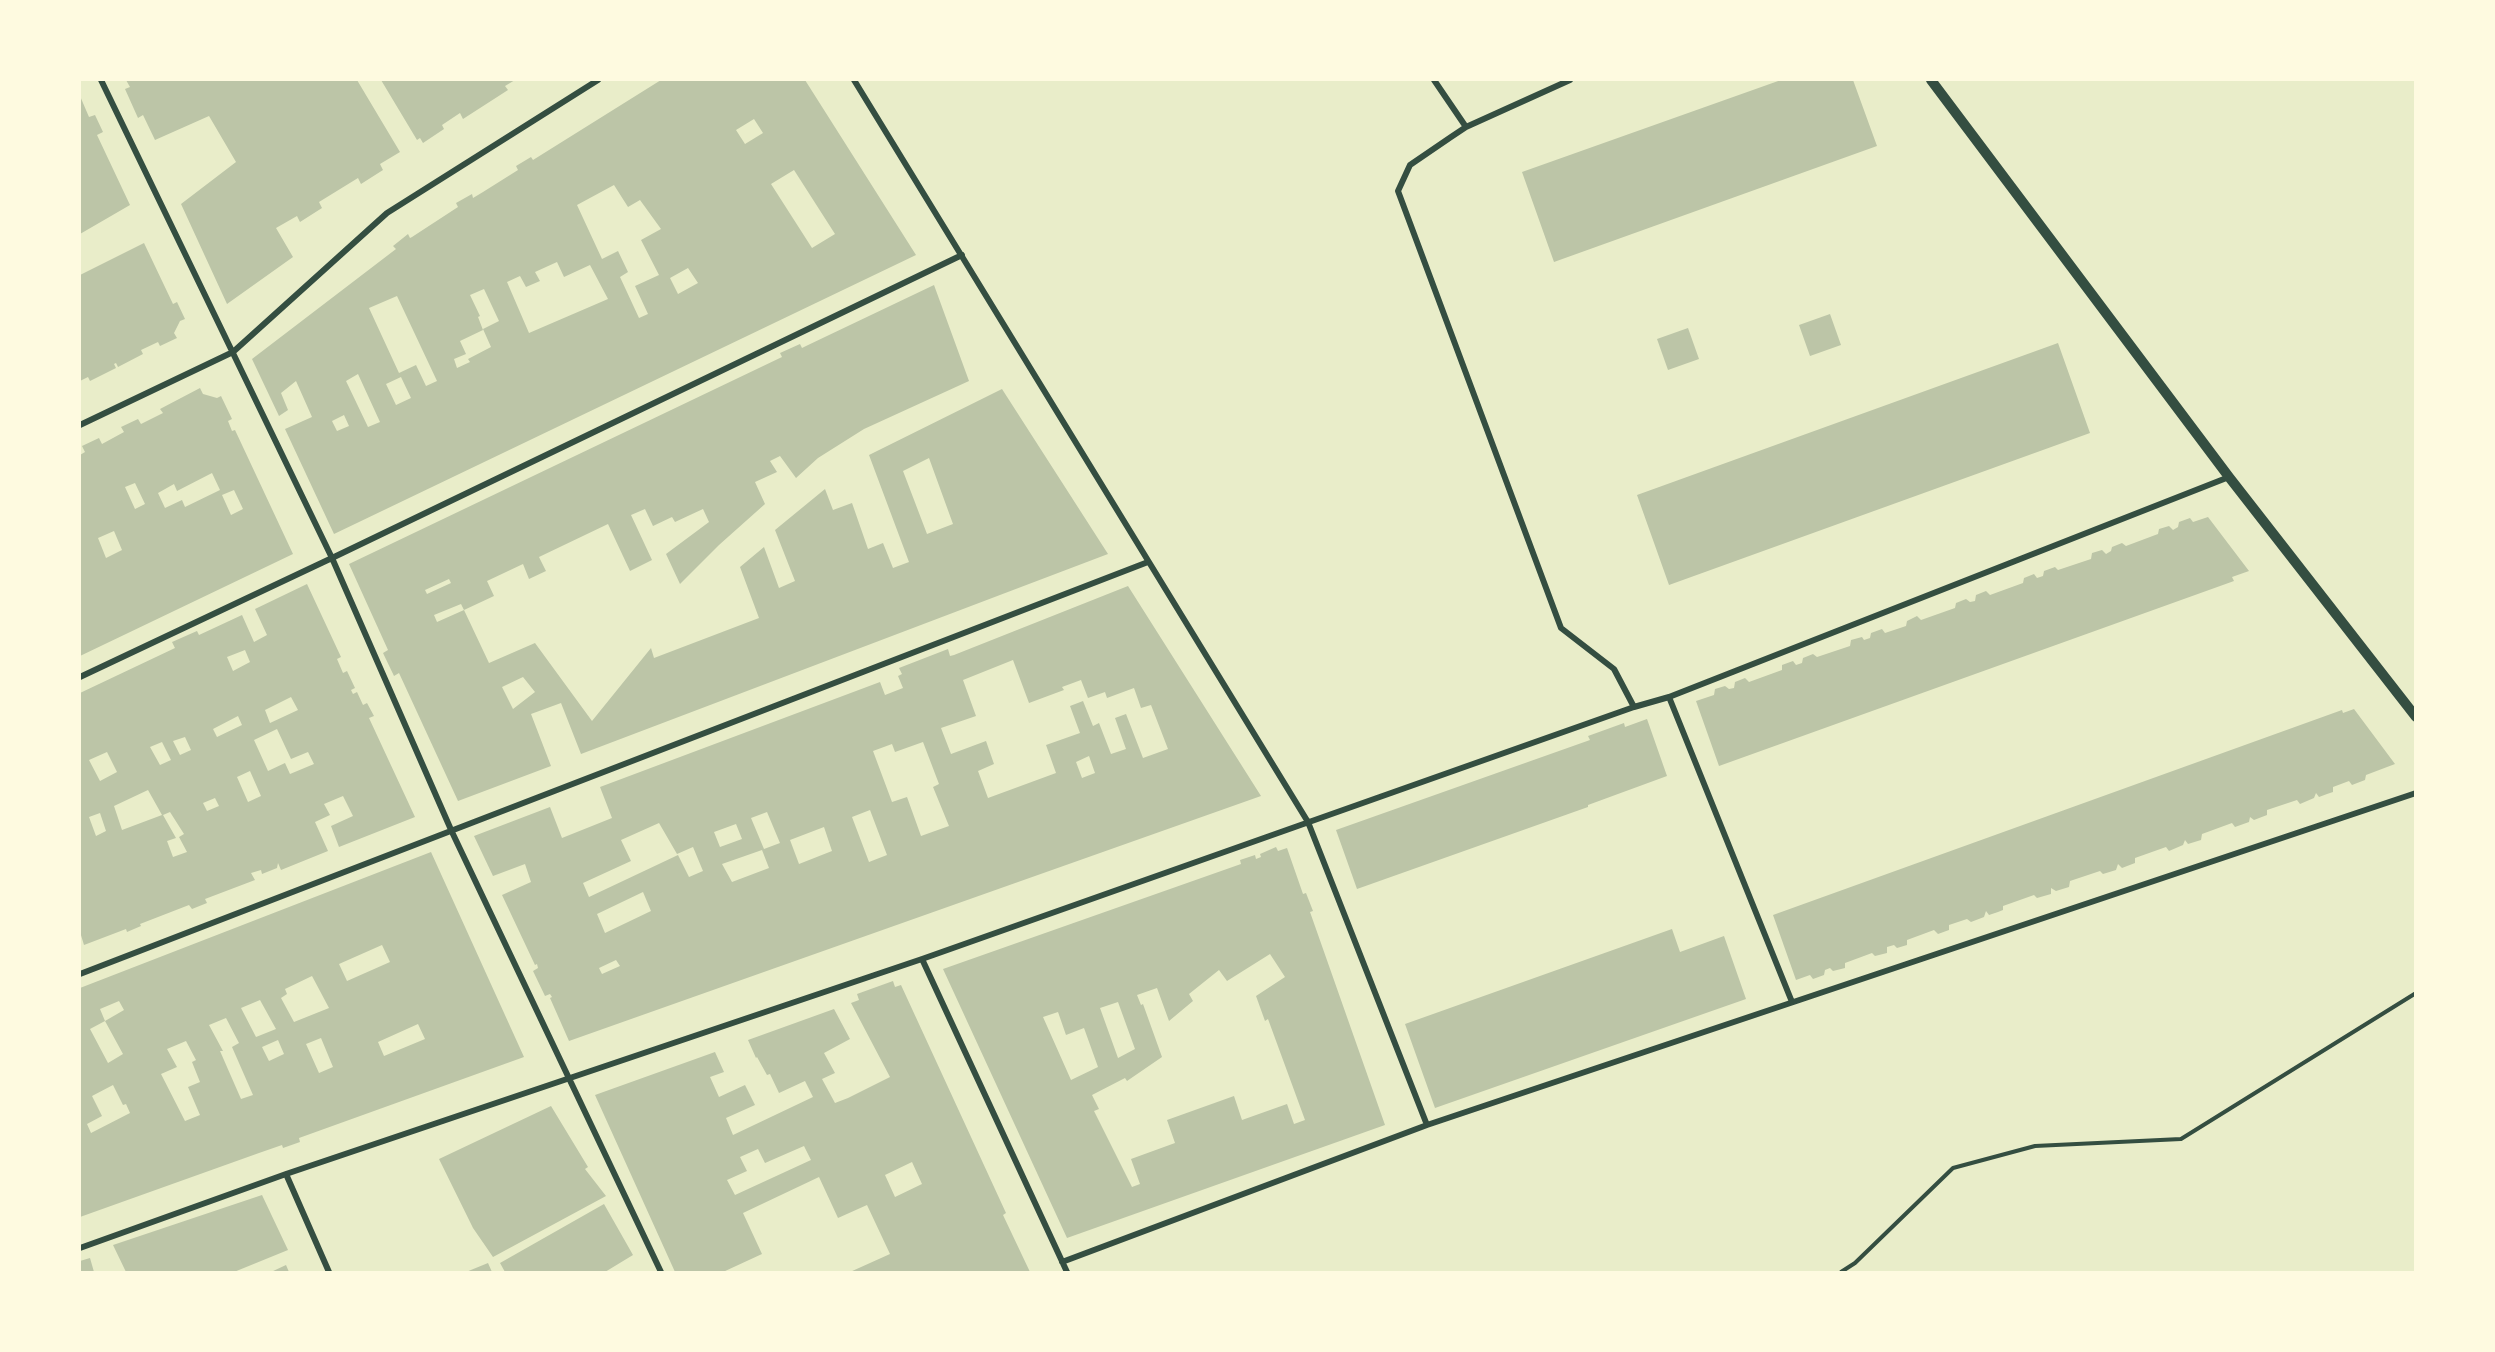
<!DOCTYPE html>
<style>
body{margin:0}
#map{position:relative;width:2495px;height:1352px;overflow:hidden;background:#e9edc9;font-family:"Source Sans 3",sans-serif}
canvas{display:block}
.frame{position:absolute;inset:0;border:81px solid #fefae0;pointer-events:none}
</style>
<div id="map">
<canvas width="2495" height="1352"></canvas>
<div class="frame"></div>
</div>
<script>
const context = document.querySelector('canvas').getContext('2d');
context.lineJoin = 'round';
function fillPath(path, color) { context.fillStyle = color; context.fill(path, 'evenodd'); }
const toPath = rows => new Path2D(rows.map(r => 'M' + r).join(''));
function stroke(path, color, width, dash) { context.strokeStyle = color; context.lineWidth = width; context.lineCap = dash ? 'butt' : 'round'; context.setLineDash(dash || []); context.stroke(path); }
fillPath(toPath([
 [126,80,357,80,400,152,380,164,383,170,361,184,358,178,319,202,322,208,300,222,297,216,276,228,293,257,227,304,181,204,236,162,209,116,155,140,143,115,138,118,125,89,130,87],
 [381,80,515,80,505,86,508,90,463,119,460,113,442,125,444,129,423,143,420,138,417,140],
 [661,80,805,80,916,255,334,534,285,429,312,417,296,381,281,393,288,410,279,416,252,359,396,249,393,246,408,234,410,238,412,237,458,207,456,203,472,194,473,198,483,192,518,170,516,166,531,157,533,160],
 [754,119,763,133,745,144,736,130],
 [794,170,835,234,812,248,771,184],
 [614,185,628,207,640,200,661,229,641,240,659,275,635,286,648,314,639,318,620,277,628,272,618,251,602,259,577,205],
 [557,262,564,277,590,265,608,299,529,333,507,282,520,276,526,287,540,281,535,272],
 [688,268,698,283,678,294,670,278],
 [484,289,499,321,483,329,491,347,468,359,470,362,457,368,454,359,466,354,460,341,483,330,478,317,480,316,470,295],
 [397,296,437,381,426,386,416,365,399,373,369,308],
 [358,374,380,422,368,427,346,381],
 [401,377,411,398,396,405,386,384],
 [344,415,349,426,337,431,332,421],
 [1781,80,1853,80,1877,146,1554,262,1522,172],
 [80,96,89,117,95,115,103,132,97,135,130,205,80,234],
 [144,243,173,304,177,302,185,319,180,321,174,333,177,338,160,346,158,342,141,350,143,354,118,367,116,363,114,364,116,368,90,381,88,377,80,381,80,275],
 [934,285,969,381,864,429,818,458,796,478,780,456,770,461,777,472,755,482,765,504,719,545,680,584,666,554,709,522,703,509,675,522,672,517,653,526,645,509,631,515,652,560,630,571,608,524,539,557,546,571,529,579,523,564,487,581,494,596,464,610,489,663,535,643,592,721,651,648,654,658,759,618,740,567,764,547,779,588,795,581,775,530,825,489,833,510,852,503,868,549,883,543,893,568,909,562,869,455,1002,389,1108,554,581,754,561,703,531,714,551,766,458,801,399,673,394,676,383,653,388,650,349,564,782,357,780,353,800,344,802,348,806,346],
 [929,458,953,524,927,534,903,471],
 [449,579,451,583,427,594,425,590],
 [461,604,464,610,437,622,434,615],
 [523,677,535,692,513,709,502,687],
 [1830,314,1841,345,1810,356,1799,325],
 [1688,328,1699,359,1668,370,1657,339],
 [2058,343,2090,433,1669,585,1637,495],
 [200,388,203,394,217,398,221,396,232,419,228,421,232,431,235,430,293,554,80,656,80,455,85,452,82,446,99,438,102,444,124,432,121,427,138,419,141,424,163,413,160,409],
 [212,473,220,490,185,507,182,500,165,508,158,493,174,484,177,491],
 [135,483,145,504,135,509,125,487],
 [234,490,243,509,231,515,222,495],
 [114,531,122,550,106,558,98,538],
 [2208,517,2249,571,2232,577,2234,581,1719,766,1696,701,1714,695,1715,689,1725,686,1729,689,1734,688,1735,682,1745,678,1749,682,1782,670,1782,665,1793,661,1796,665,1802,663,1803,658,1813,654,1817,657,1850,646,1851,640,1862,637,1864,640,1870,638,1871,633,1882,629,1885,633,1906,626,1907,621,1917,616,1921,620,1955,608,1956,603,1966,599,1970,602,1975,601,1976,595,1986,591,1990,595,2023,583,2024,578,2034,574,2037,578,2043,576,2044,571,2055,567,2058,570,2091,559,2092,553,2102,550,2106,554,2111,551,2112,547,2122,543,2126,546,2158,534,2159,529,2169,526,2173,530,2178,527,2179,522,2190,518,2193,522],
 [307,584,341,657,337,659,343,673,347,671,355,688,351,690,353,694,357,692,363,705,367,703,374,716,369,718,415,817,339,847,331,826,353,816,343,796,324,804,330,815,315,822,328,851,281,870,278,863,277,868,262,874,261,870,251,873,255,880,205,899,207,903,192,909,189,905,140,924,141,926,127,932,126,929,84,945,80,932,80,693,175,648,172,642,197,631,199,635,242,615,254,642,267,635,255,609],
 [245,650,250,662,233,671,227,657],
 [291,697,298,710,270,723,265,710],
 [238,716,242,725,217,737,213,729],
 [277,729,291,759,308,752,314,764,290,774,285,763,268,771,254,740],
 [185,737,191,750,180,755,173,741],
 [162,742,171,760,160,765,150,747],
 [107,752,117,772,100,781,89,760],
 [250,771,261,796,248,802,237,777],
 [148,790,162,815,122,830,114,806],
 [215,798,219,806,207,811,203,803],
 [170,812,184,834,179,837,187,852,173,857,167,841,176,838,163,815],
 [100,813,106,831,96,836,89,817],
 [1128,586,1261,796,569,1041,550,998,552,997,550,994,545,996,533,971,538,968,537,964,535,965,502,895,531,882,525,864,493,876,474,836,550,807,562,838,612,818,600,787,880,682,885,695,903,688,898,676,902,674,899,668,948,649,950,656,954,655],
 [1013,660,1029,703,1064,690,1062,687,1081,680,1088,698,1105,692,1107,698,1134,688,1141,708,1151,705,1168,749,1143,758,1126,714,1115,718,1126,749,1111,754,1099,723,1093,726,1083,701,1070,706,1080,733,1046,745,1056,773,988,798,978,771,994,764,986,741,951,754,941,728,976,716,963,680],
 [923,742,939,784,933,787,949,826,921,836,907,797,892,802,873,751,892,744,895,752],
 [1089,756,1095,773,1082,778,1076,762],
 [870,810,887,855,869,862,852,817],
 [767,812,780,843,764,849,751,818],
 [659,823,677,854,693,847,703,871,689,877,678,855,589,897,583,883,631,861,621,840],
 [736,824,742,839,720,847,714,832],
 [824,827,832,851,799,864,790,840],
 [762,850,769,868,732,882,722,864],
 [643,892,651,911,605,933,597,914],
 [616,960,620,966,602,974,599,968],
 [2354,709,2395,764,2366,775,2365,780,2352,785,2349,781,2333,787,2333,792,2327,794,2319,797,2316,793,2314,798,2300,804,2297,800,2267,810,2267,815,2254,820,2250,817,2249,822,2235,827,2232,823,2202,834,2201,840,2188,844,2185,840,2183,845,2169,851,2166,847,2135,858,2135,863,2122,868,2118,864,2116,870,2103,874,2100,871,2070,881,2069,887,2056,891,2051,888,2051,894,2037,898,2034,895,2003,906,2003,910,1998,912,1989,915,1986,911,1984,917,1971,922,1967,919,1949,925,1949,930,1938,934,1934,930,1907,940,1907,945,1897,948,1894,945,1887,947,1887,953,1875,956,1872,953,1845,963,1845,968,1833,971,1830,968,1825,970,1824,975,1813,979,1810,975,1796,980,1773,915,2342,710,2343,713],
 [1647,719,1667,776,1588,805,1588,807,1357,889,1336,830,1590,740,1588,736,1624,723,1625,727],
 [1276,847,1278,851,1287,848,1303,894,1306,893,1313,911,1310,912,1385,1125,1067,1238,943,969,1241,864,1240,860,1255,855,1256,859,1261,857,1260,854],
 [1270,954,1285,977,1256,996,1265,1021,1268,1019,1305,1120,1294,1124,1287,1104,1242,1120,1234,1096,1167,1120,1175,1143,1131,1159,1140,1184,1132,1187,1094,1111,1099,1109,1092,1095,1125,1078,1127,1081,1162,1057,1143,1004,1141,1005,1137,995,1157,988,1169,1021,1193,1001,1189,994,1219,970,1227,981],
 [1118,1002,1135,1049,1118,1058,1100,1008],
 [1058,1012,1066,1035,1084,1028,1098,1067,1071,1080,1043,1017],
 [431,852,524,1057,299,1138,300,1142,283,1148,282,1145,259,1153,80,1217,80,988],
 [382,945,390,962,347,981,339,964],
 [312,976,329,1008,294,1022,281,998,287,994,285,989],
 [260,1000,276,1029,256,1037,241,1008],
 [119,1001,124,1010,105,1021,123,1054,108,1063,90,1029,105,1021,100,1009],
 [226,1018,239,1043,232,1047,253,1095,241,1099,220,1051,223,1051,209,1025],
 [418,1024,425,1039,384,1056,378,1042],
 [321,1038,333,1067,319,1073,306,1044],
 [278,1040,284,1054,269,1061,262,1047],
 [186,1041,196,1060,192,1062,200,1082,188,1087,200,1115,185,1121,161,1074,177,1067,167,1049],
 [113,1085,123,1105,126,1104,130,1113,91,1133,87,1124,102,1116,92,1096],
 [1672,929,1680,952,1724,936,1746,999,1435,1108,1405,1024],
 [893,981,895,987,901,985,1006,1213,1003,1215,1030,1272,850,1272,890,1254,867,1205,838,1218,819,1177,743,1213,762,1254,723,1272,675,1272,595,1095,715,1052,724,1072,710,1077,719,1097,745,1085,755,1105,726,1118,733,1135,813,1097,805,1081,779,1093,770,1074,767,1075,757,1057,756,1058,748,1040,834,1009,850,1039,824,1053,835,1073,822,1079,835,1103,848,1098,890,1077,851,1003,859,1000,857,994],
 [804,1146,811,1160,735,1195,727,1180,747,1171,740,1157,758,1149,765,1163],
 [912,1162,922,1184,895,1197,885,1175],
 [551,1106,588,1167,585,1169,606,1196,493,1257,473,1228,439,1159],
 [262,1195,288,1250,234,1272,126,1272,113,1245],
 [604,1204,633,1255,605,1272,505,1272,500,1263],
 [90,1258,94,1272,80,1272,80,1261],
 [488,1263,492,1272,466,1272],
 [286,1265,289,1272,271,1272]
]), '#bcc5a7');
stroke(toPath([
 [1841,1272,1855,1263,1953,1168,2035,1146,2181,1139,2416,993]
]), '#344e41', 4);
stroke(toPath([
 [101,80,332,558,452,832,661,1272],
 [854,80,1308,822,1427,1125],
 [1434,80,1466,127],
 [1570,80,1466,127,1451,137,1410,165,1398,191,1561,628,1614,669,1634,707],
 [80,425,233,352,387,213,598,80],
 [80,677,332,558,962,255],
 [1669,697,1792,1002],
 [922,959,1067,1272],
 [80,974,1148,562],
 [286,1174,329,1272],
 [80,1248,286,1174,922,959,1634,707,1669,697,2229,477],
 [1062,1262,1427,1125,2416,793]
]), '#344e41', 6);
stroke(toPath([
 [1931,80,2229,477,2416,717]
]), '#344e41', 10);
</script>
